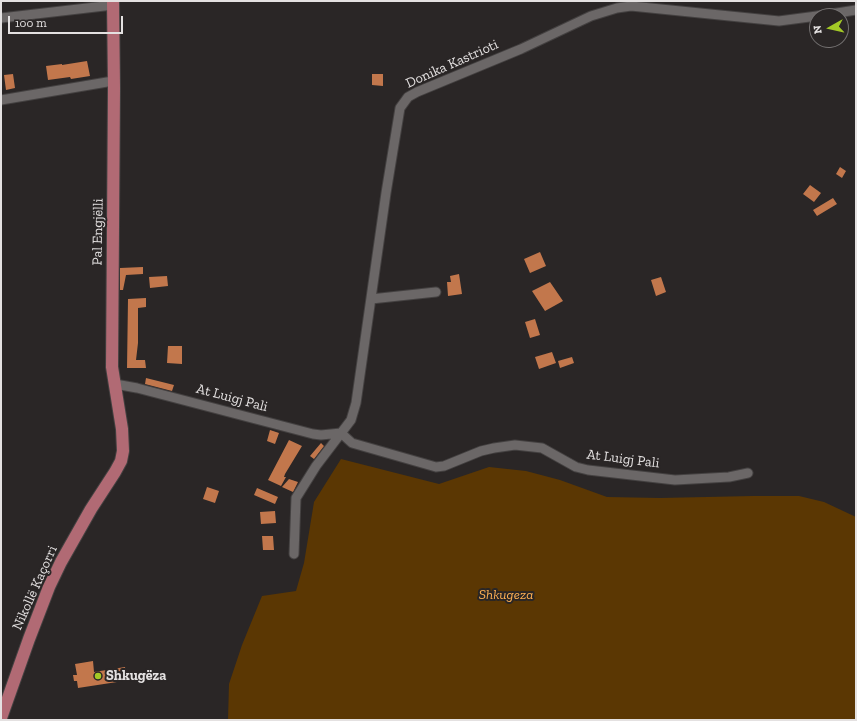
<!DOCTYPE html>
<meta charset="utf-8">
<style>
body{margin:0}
#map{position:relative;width:857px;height:721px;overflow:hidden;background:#2a2626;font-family:"Zilla Slab",serif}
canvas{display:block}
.frame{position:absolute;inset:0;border:2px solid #e4e1e1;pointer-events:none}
.north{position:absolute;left:809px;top:8px;width:40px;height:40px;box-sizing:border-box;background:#2a2626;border:1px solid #747171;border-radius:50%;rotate:262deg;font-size:11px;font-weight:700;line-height:16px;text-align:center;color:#e4e1e1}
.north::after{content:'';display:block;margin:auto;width:14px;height:18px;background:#a3c926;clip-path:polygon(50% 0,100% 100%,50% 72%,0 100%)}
.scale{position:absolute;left:8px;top:16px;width:115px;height:18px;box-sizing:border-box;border:2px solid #e4e1e1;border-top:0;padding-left:5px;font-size:12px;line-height:14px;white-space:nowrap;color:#e4e1e1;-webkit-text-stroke:3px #2a2626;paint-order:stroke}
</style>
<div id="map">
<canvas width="857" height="721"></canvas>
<div class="frame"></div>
<div class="north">N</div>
<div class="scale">100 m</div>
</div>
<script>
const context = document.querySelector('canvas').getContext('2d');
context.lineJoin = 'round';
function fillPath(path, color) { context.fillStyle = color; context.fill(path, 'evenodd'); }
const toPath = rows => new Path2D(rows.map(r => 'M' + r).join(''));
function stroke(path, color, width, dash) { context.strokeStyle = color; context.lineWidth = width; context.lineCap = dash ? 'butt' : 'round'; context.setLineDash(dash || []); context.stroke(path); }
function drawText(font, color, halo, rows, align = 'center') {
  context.font = font + ' "Zilla Slab",serif'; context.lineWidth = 4; context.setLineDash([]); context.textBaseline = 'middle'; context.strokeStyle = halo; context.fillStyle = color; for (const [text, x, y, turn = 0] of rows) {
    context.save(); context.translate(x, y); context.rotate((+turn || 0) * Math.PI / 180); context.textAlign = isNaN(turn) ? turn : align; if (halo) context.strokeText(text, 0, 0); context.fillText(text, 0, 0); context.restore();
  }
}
fillPath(toPath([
 [341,459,439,484,489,467,526,471,560,480,607,497,660,498,753,496,799,496,824,502,856,517,856,720,228,720,229,684,242,645,262,596,296,591,304,563,314,502]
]), '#5b3703');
fillPath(toPath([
 [87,61,90,76,71,79,70,77,48,80,46,66,62,64,62,65],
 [13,74,15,88,6,90,4,75],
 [372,74,383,74,383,86,372,85],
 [840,167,846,171,842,178,836,174],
 [810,185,821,193,814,202,803,194],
 [833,198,837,204,817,216,813,210],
 [540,252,546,266,530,273,524,259],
 [143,267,143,274,126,275,123,290,120,290,120,268],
 [459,274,462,294,448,296,447,282,451,282,450,276],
 [167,276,168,286,150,288,149,277],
 [661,277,666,292,656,296,651,280],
 [550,282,563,301,545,311,532,291],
 [146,298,146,307,138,308,138,343,136,360,145,360,146,368,127,368,128,299],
 [535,319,540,335,530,338,525,322],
 [168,346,182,346,182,364,167,363],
 [552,352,556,363,539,369,535,357],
 [572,357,574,363,560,368,558,361],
 [146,378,174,385,172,391,145,384],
 [270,430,279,433,275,444,267,441],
 [289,440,302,446,285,474,284,477,286,477,281,486,268,480],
 [321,443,324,446,314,459,310,456],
 [289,479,298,482,293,492,282,487],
 [207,487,219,491,215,503,203,499],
 [257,488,278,497,275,504,254,495],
 [275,511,276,523,261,524,260,512],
 [262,536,273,536,274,550,263,550],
 [93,661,94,672,125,667,126,674,129,673,130,680,78,688,77,681,74,681,73,675,77,675,75,664]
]), '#c2774c');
const minor = toPath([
 [818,16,856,10],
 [1,18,113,5],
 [1,100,113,81],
 [371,299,436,292],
 [115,384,137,388,313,434,321,435,341,433,352,443,436,467,444,466,481,451,494,448,515,445,542,448,576,467,588,470,675,480,729,477,748,473],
 [294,554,296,498,316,466,351,420,356,403,386,193,400,108,408,97,417,92,521,49,591,16,617,8,631,6,779,21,817,16]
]);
const major = toPath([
 [1,718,29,639,49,587,61,562,91,509,115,472,121,461,123,451,122,429,112,367,114,88,113,1]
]);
stroke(minor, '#444141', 11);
stroke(major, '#444141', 14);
stroke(minor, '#6b6767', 9);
stroke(major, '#b16a74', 12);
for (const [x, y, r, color] of [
 [98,676,4,"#a3c926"]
]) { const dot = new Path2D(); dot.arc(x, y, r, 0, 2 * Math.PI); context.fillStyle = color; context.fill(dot); stroke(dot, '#2a2626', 1.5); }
drawText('14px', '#e4e1e1', '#2a2626', [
 ["Donika Kastrioti",452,64,-24],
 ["Pal Engjëlli",98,232,-89],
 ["At Luigj Pali",232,398,15],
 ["At Luigj Pali",623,459,7],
 ["Nikollë Kaçorri",35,588,-66]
]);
drawText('italic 14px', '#feb053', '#2a2626', [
 ["Shkugeza",506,595]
]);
drawText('bold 14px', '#e4e1e1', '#2a2626', [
 ["Shkugëza",106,676]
], 'left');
</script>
